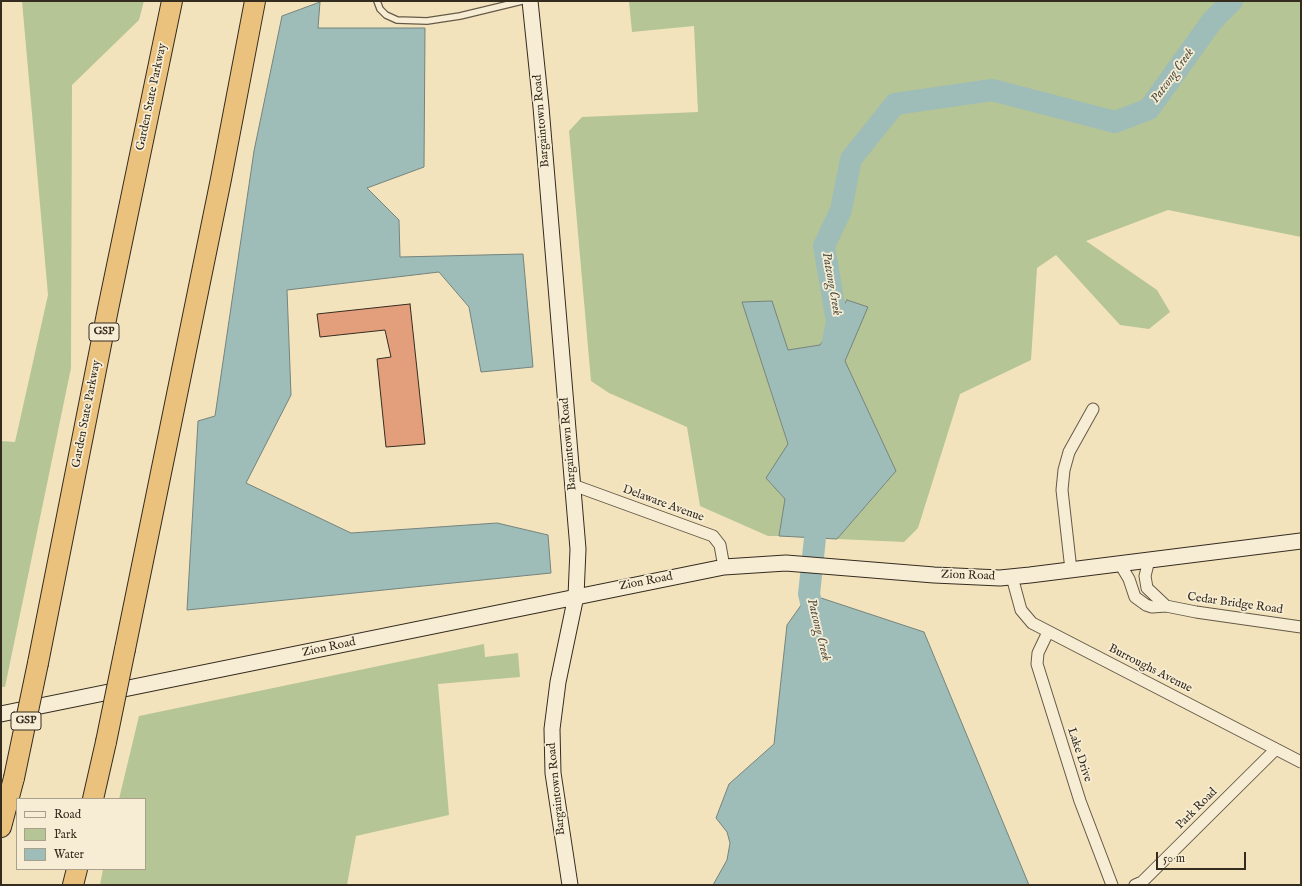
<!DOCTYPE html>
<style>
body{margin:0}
#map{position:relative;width:1302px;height:886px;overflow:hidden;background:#f3e3bd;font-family:"IM FELL English",serif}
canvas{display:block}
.frame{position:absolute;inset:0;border:2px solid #352c20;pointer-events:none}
.legend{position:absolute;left:16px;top:798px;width:130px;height:72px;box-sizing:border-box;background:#f7edd4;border:1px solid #a9a08c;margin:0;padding:5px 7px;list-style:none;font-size:12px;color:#352c20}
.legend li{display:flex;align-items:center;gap:8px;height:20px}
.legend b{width:20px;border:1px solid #a9a08c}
.scale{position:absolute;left:1156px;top:852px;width:90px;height:18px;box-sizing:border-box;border:2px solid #352c20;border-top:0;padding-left:5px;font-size:12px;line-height:14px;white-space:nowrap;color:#352c20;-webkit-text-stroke:3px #f7edd4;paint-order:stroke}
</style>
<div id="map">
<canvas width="1302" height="886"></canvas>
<div class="frame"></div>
<ul class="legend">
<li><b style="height:5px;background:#f7edd4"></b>Road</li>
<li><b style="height:11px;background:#b6c595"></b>Park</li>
<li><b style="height:11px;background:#9ebdb9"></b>Water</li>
</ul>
<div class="scale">50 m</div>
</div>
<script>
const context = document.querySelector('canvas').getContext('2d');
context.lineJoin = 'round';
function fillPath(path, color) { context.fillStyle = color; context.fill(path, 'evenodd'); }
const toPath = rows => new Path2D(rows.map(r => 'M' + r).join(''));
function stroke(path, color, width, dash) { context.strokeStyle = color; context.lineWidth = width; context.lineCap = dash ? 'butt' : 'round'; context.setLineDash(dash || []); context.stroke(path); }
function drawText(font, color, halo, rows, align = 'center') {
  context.font = font + ' "IM FELL English",serif'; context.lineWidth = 3.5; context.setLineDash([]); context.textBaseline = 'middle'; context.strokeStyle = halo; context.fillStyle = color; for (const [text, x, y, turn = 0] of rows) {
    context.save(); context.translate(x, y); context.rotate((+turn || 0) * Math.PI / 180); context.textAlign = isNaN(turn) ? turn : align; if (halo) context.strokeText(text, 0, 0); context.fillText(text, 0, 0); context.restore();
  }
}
fillPath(toPath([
 [22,1,144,1,139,20,72,85,71,368,5,687,1,687,1,441,15,442,48,295],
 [629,1,1301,1,1301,237,1168,210,1086,241,1157,290,1170,312,1149,329,1120,325,1056,255,1037,268,1031,360,960,394,918,528,904,542,837,539,896,471,845,361,867,307,847,300,820,345,788,350,772,301,742,302,788,445,766,478,785,499,779,536,768,536,700,506,687,427,609,393,591,381,569,131,582,117,698,112,694,26,632,32],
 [484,644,485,657,518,653,520,677,438,684,449,815,356,836,347,885,100,885,103,869,145,869,145,799,119,799,139,716]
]), '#b6c595');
const water = toPath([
 [320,2,318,28,425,28,424,167,367,188,399,220,400,257,523,254,533,367,481,372,469,307,439,272,287,290,291,395,246,483,351,533,497,523,548,535,551,573,187,610,198,421,215,416,254,151,282,16,320,2],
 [847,300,868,307,845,361,896,471,837,539,779,536,785,499,766,478,788,444,742,302,772,301,788,350,820,345,847,300],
 [809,594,924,632,1029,885,713,885,727,860,730,843,727,832,716,818,729,784,774,744,787,625,809,594]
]);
fillPath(water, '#9ebdb9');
stroke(water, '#74837c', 1);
stroke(toPath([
 [832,346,837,322,824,246,841,210,851,159,895,104,992,90,1115,122,1149,109,1212,21,1232,1],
 [816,623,809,594,816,529,829,514]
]), '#9ebdb9', 22);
const building = toPath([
 [410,304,425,444,386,447,377,359,391,357,385,330,320,337,317,314,410,304]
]);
fillPath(building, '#e39f7b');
stroke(building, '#352c20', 1);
const lane = toPath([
 [377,1,380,9,386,15,397,20,427,21,460,16,522,1]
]);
const street = toPath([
 [573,485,713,536,720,545,724,567],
 [1149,560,1145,576,1147,588,1166,606],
 [1120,564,1129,579,1135,597,1146,605,1152,607,1166,606,1196,612,1301,627],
 [1071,570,1062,490,1064,470,1069,452,1093,409],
 [1012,577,1021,610,1032,623,1301,762],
 [1048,632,1038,653,1037,664,1080,801,1112,885],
 [1135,885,1142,882,1276,749]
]);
const secondary = toPath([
 [530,1,541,107,578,549,576,596,558,682,552,729,553,773,570,885],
 [1,714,724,567,786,563,934,575,1000,578,1030,575,1301,541]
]);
const highway = toPath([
 [125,649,221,179,255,1],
 [38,663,108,309,172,1],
 [93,799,106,742],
 [1,827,14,778],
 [73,885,77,869]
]);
stroke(lane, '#645a47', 8);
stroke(street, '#645a47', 13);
stroke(secondary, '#352c20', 17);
stroke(highway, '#352c20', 22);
stroke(lane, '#f7edd4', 5.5);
stroke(street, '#f7edd4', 11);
stroke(secondary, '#f7edd4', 15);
stroke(highway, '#eac27e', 20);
const highwayBridge = toPath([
 [106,742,125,649],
 [14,778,38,663]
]);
stroke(highwayBridge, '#352c20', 22, []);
stroke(highwayBridge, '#eac27e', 20);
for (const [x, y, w] of [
 [104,332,30],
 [26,721,30]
]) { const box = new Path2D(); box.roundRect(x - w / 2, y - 9, w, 18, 3); context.fillStyle = '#f7edd4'; context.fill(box); stroke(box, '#352c20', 1); }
drawText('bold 11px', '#352c20', null, [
 ["GSP",104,332],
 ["GSP",26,721]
]);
drawText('12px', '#352c20', '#f7edd4', [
 ["Garden State Parkway",152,97,-78],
 ["Bargaintown Road",542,121,-95],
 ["Garden State Parkway",87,414,-79],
 ["Bargaintown Road",569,444,-95],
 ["Delaware Avenue",663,504,20],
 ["Zion Road",968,576,2],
 ["Zion Road",646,582,-11],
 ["Cedar Bridge Road",1235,604,8],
 ["Zion Road",329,648,-12],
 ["Burroughs Avenue",1150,669,27],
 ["Lake Drive",1079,755,72],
 ["Bargaintown Road",557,789,-96],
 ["Park Road",1197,809,-45]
]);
drawText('italic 13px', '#4f5046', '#f7edd4', [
 ["Patcong Creek",1173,76,-54],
 ["Patcong Creek",831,284,80],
 ["Patcong Creek",818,630,76]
]);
</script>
